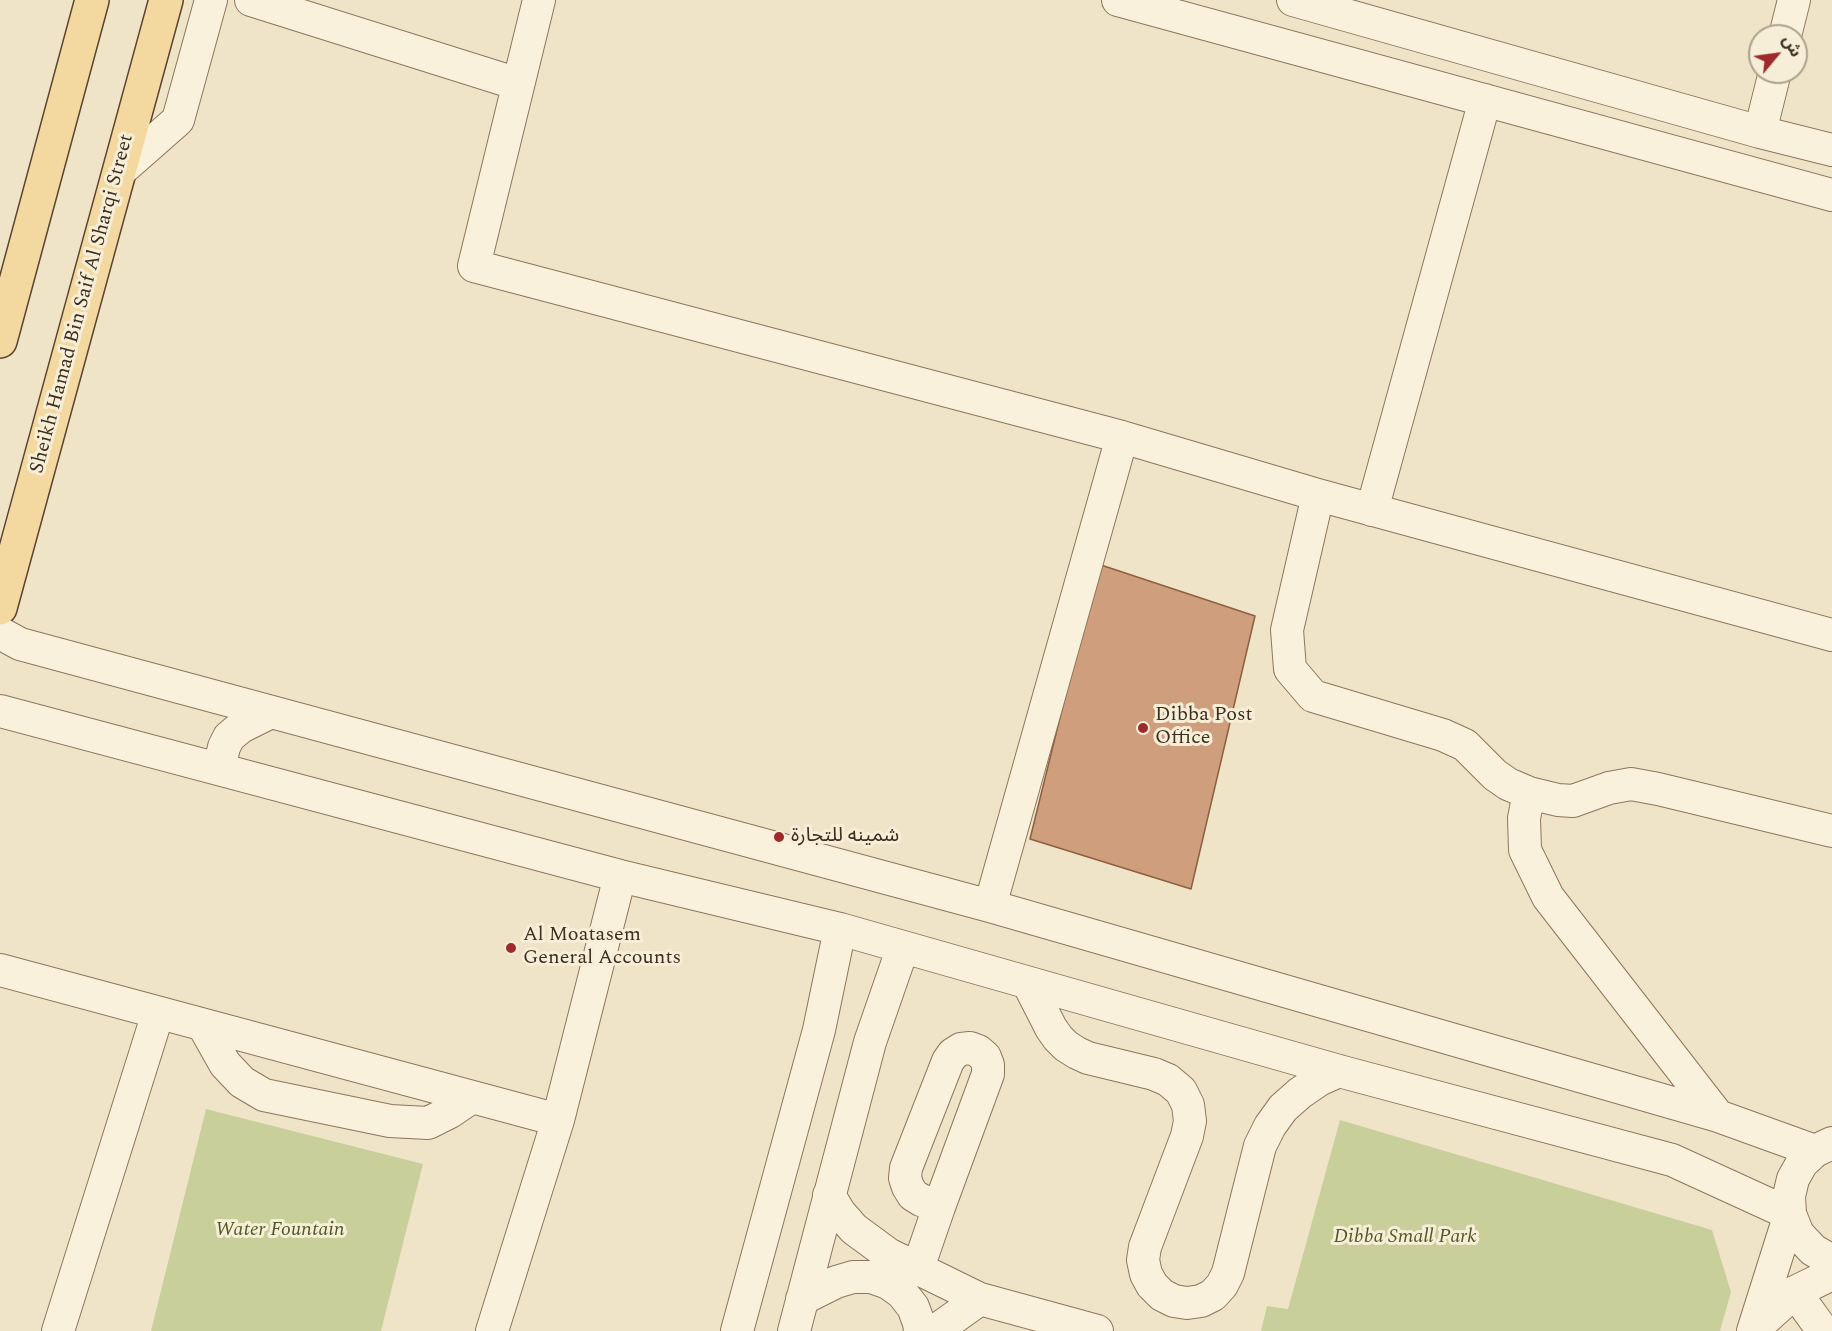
<!DOCTYPE html>
<meta charset="utf-8">
<style>
body{margin:0}
#map{position:relative;width:1832px;height:1331px;overflow:hidden;background:#f0e4c8;font-family:Spectral,"Noto Sans Arabic",serif}
canvas{display:block}
.north{position:absolute;left:1748px;top:24px;width:60px;height:60px;box-sizing:border-box;background:#f7eed8;border:2px solid #ada18e;border-radius:50%;rotate:61deg;font-size:16px;font-weight:700;line-height:24px;text-align:center;color:#3d2e20}
.north::after{content:'';display:block;margin:auto;width:21px;height:27px;background:#9e2a2b;clip-path:polygon(50% 0,100% 100%,50% 72%,0 100%)}
</style>
<div id="map">
<canvas width="1832" height="1331"></canvas>
<div class="north">ش</div>
</div>
<script>
const context = document.querySelector('canvas').getContext('2d');
context.lineJoin = 'round';
function fillPath(path, color) { context.fillStyle = color; context.fill(path, 'evenodd'); }
const toPath = rows => new Path2D(rows.map(r => 'M' + r).join(''));
function stroke(path, color, width, dash) { context.strokeStyle = color; context.lineWidth = width; context.lineCap = dash ? 'butt' : 'round'; context.setLineDash(dash || []); context.stroke(path); }
function drawText(font, color, halo, rows, align = 'center') {
  context.font = font + ' Spectral,"Noto Sans Arabic",serif'; context.lineWidth = 6; context.setLineDash([]); context.textBaseline = 'middle'; context.strokeStyle = halo; context.fillStyle = color; for (const [text, x, y, turn = 0] of rows) {
    context.save(); context.translate(x, y); context.rotate((+turn || 0) * Math.PI / 180); context.textAlign = isNaN(turn) ? turn : align; if (halo) context.strokeText(text, 0, 0); context.fillText(text, 0, 0); context.restore();
  }
}
fillPath(toPath([
 [206,1109,423,1164,381,1331,151,1331],
 [1340,1120,1712,1230,1731,1292,1720,1331,1261,1331,1267,1306,1288,1309]
]), '#c9cf9b');
const building = toPath([
 [1098,564,1255,616,1191,889,1030,839,1098,564]
]);
fillPath(building, '#cf9f7d');
stroke(building, '#8d5f41', 1.5);
const minor = toPath([
 [251,0,518,84],
 [539,0,474,266,1122,437,1318,495,1832,635],
 [1118,0,1832,195],
 [1293,0,1760,132,1832,150],
 [1785,36,1794,0],
 [1760,132,1775,72],
 [120,171,178,120,211,0],
 [1318,495,1287,630,1290,669,1313,696,1443,735,1465,745,1495,775,1508,784,1529,793,1558,800,1573,801,1609,788,1631,784,1658,789,1832,831],
 [1372,510,1485,100],
 [0,633,20,644,990,906,1718,1116,1815,1151],
 [0,711,620,876,840,929,1339,1071,1672,1160,1790,1214,1753,1331],
 [219,769,224,747,229,737,241,727,271,712],
 [1529,793,1524,818,1525,850,1548,897,1718,1116],
 [990,906,1122,437],
 [0,970,558,1120],
 [1028,983,1051,1028,1058,1038,1066,1046,1077,1053,1088,1058,1154,1074,1168,1080,1181,1091,1188,1105,1190,1121,1187,1136,1145,1247,1143,1260,1146,1274,1152,1285,1162,1295,1174,1301,1187,1303,1201,1301,1213,1295,1222,1285,1228,1273,1260,1146,1270,1126,1283,1108,1300,1093,1319,1080,1339,1071],
 [203,1025,225,1064,242,1082,264,1095,390,1121,428,1123,450,1112,472,1097],
 [970,1048,978,1051,985,1057,988,1065,988,1074,939,1207,921,1200,913,1195,908,1187,905,1178,906,1168,948,1061,953,1054,961,1049,970,1048],
 [1832,1143,1815,1151,1802,1163,1793,1179,1789,1196,1790,1214,1798,1234,1813,1250,1832,1261],
 [829,1195,840,1213,854,1229,888,1254,980,1299,1097,1331],
 [918,1268,939,1207],
 [1795,1292,1823,1331],
 [802,1299,836,1282,853,1277,871,1277,888,1283,902,1293,913,1307,919,1323,920,1331],
 [1754,1329,1795,1292,1832,1274],
 [58,1331,158,1013],
 [492,1331,558,1120,620,876],
 [737,1331,819,1030,840,929],
 [794,1331,870,1042,903,947],
 [935,1331,980,1299]
]);
const major = toPath([
 [0,341,92,0],
 [0,608,166,0]
]);
stroke(minor, '#8d765c', 34);
stroke(major, '#5b4430', 36);
stroke(minor, '#faf1dc', 32);
stroke(major, '#f3d9a0', 33);
for (const [x, y, r, color] of [
 [1143,728,6,"#9e2a2b"],
 [779,837,6,"#9e2a2b"],
 [511,948,6,"#9e2a2b"]
]) { const dot = new Path2D(); dot.arc(x, y, r, 0, 2 * Math.PI); context.fillStyle = color; context.fill(dot); stroke(dot, '#f7eed8', 2); }
drawText('20px', '#3d2e20', '#f7eed8', [
 ["Sheikh Hamad Bin Saif Al Sharqi Street",83,304,-75]
]);
drawText('20px', '#3d2e20', '#f7eed8', [
 ["Dibba Post",1155,716],
 ["Office",1155,739],
 ["شمينه للتجارة",791,837],
 ["Al Moatasem",523,936],
 ["General Accounts",523,959]
], 'left');
drawText('italic 20px', '#4d5a26', '#f7eed8', [
 ["Water Fountain",280,1231],
 ["Dibba Small Park",1405,1238]
]);
</script>
